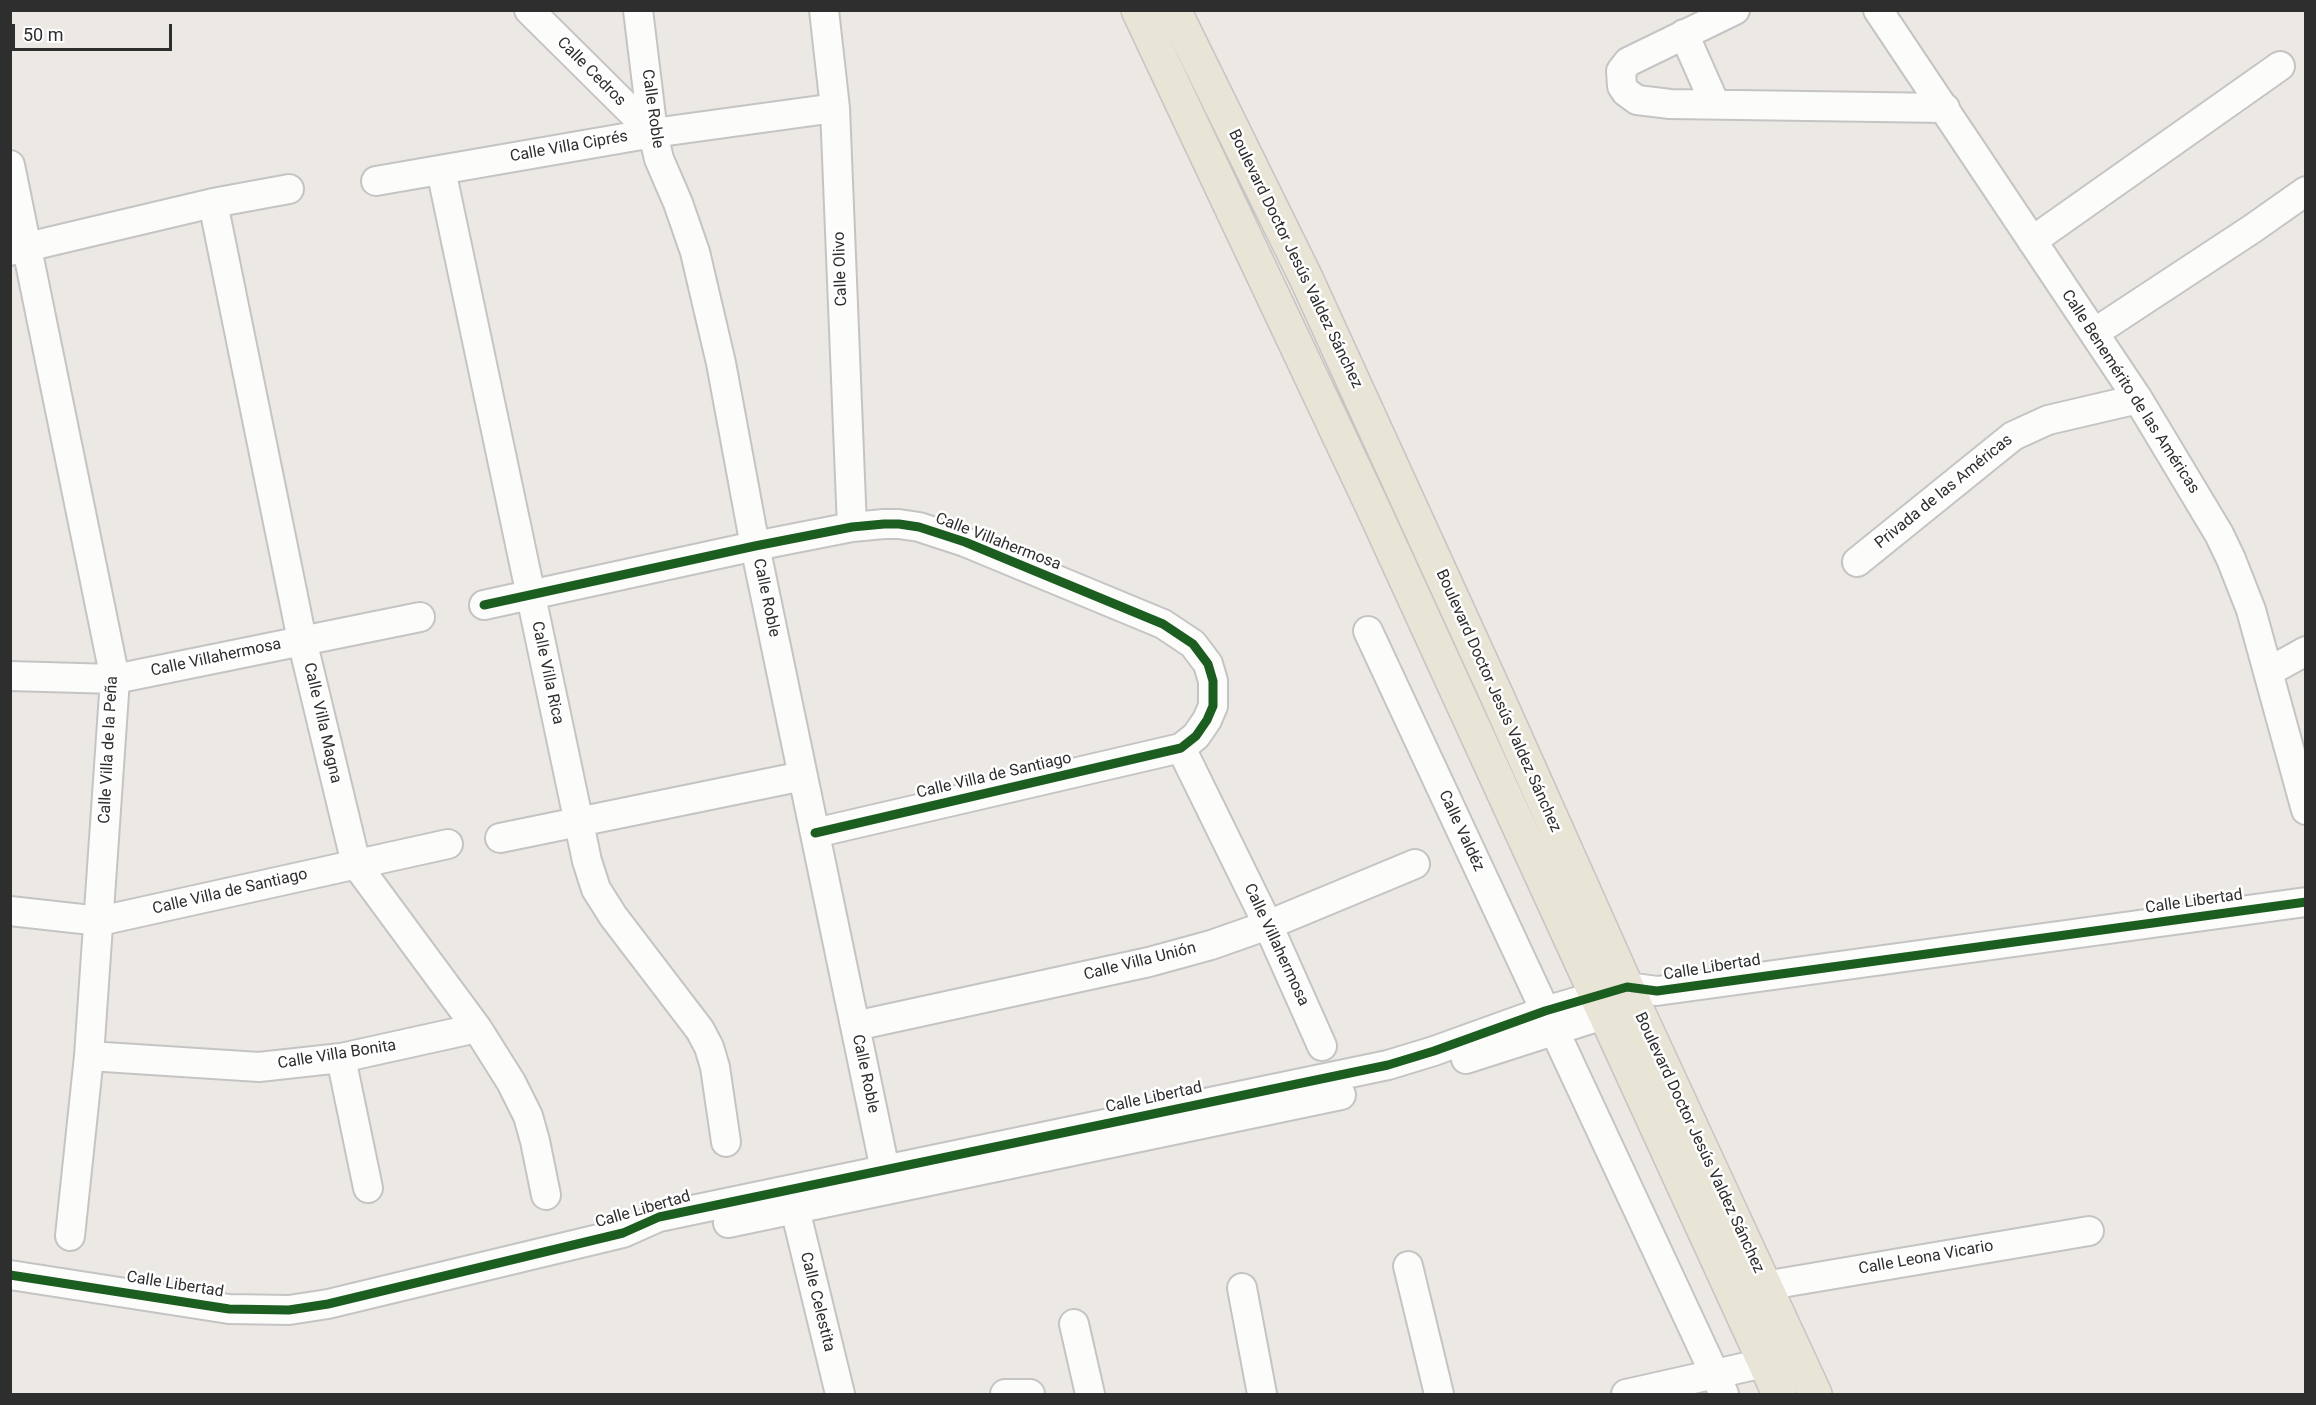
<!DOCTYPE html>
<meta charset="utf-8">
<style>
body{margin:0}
#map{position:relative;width:2316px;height:1405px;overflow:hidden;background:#ece8e4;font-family:Roboto,sans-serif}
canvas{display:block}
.frame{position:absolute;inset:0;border:12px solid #2e2e2e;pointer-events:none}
.scale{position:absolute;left:12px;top:24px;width:160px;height:27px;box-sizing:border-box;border:3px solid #2e2e2e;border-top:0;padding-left:8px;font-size:18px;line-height:21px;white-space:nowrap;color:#2e2e2e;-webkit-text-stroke:4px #fff;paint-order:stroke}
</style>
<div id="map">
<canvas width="2316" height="1405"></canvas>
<div class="frame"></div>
<div class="scale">50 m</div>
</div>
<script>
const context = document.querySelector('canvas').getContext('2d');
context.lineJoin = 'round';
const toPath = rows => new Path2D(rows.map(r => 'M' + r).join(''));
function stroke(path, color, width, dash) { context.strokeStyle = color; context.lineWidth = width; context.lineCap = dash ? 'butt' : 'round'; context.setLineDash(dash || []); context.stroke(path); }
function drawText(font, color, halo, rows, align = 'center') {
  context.font = font + ' Roboto,sans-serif'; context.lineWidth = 5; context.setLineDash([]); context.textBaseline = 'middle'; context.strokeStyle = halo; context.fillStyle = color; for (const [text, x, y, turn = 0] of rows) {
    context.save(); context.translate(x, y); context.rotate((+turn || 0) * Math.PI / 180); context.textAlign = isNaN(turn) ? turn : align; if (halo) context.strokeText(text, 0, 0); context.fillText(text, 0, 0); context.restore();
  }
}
const minor = toPath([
 [529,10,653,133],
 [638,10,653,133,659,159,678,203,695,252,721,363,755,546,889,1189],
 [824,10,835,108,852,527],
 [1735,10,1628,62,1621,71,1622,86,1626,92,1637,100,1670,104,1945,108],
 [1878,10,2138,399,2219,534,2231,559,2251,610,2306,810],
 [1684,34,1715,104],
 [10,165,115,679,89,1056,70,1236],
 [441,170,587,861,596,889,613,916,700,1030,709,1047,715,1067,726,1142],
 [376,181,653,133,835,108],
 [213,203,302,640,356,864,477,1028,511,1082,528,1116,535,1141,546,1195],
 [2032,241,2280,66],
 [10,251,213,203,289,189],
 [2094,333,2252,229,2306,191],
 [1857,562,2013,436,2048,420,2138,399],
 [484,605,755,546,852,527,884,524,899,524,919,527,965,542,1163,624,1193,644,1208,664,1213,681,1213,706,1207,720,1196,736,1181,748,815,833],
 [1368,631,1724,1394],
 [2268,672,2306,651],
 [10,676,115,679,420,617],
 [1181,748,1268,925,1322,1046],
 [500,838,803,776],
 [10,911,100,921,448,844],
 [855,1026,1149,962,1211,945,1268,925,1415,864],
 [89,1056,259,1067,341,1058,477,1028],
 [341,1058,368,1188],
 [1466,1059,1625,1008],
 [795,1209,840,1394],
 [728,1223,1341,1095],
 [1408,1266,1439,1394],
 [10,1275,229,1309,289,1310,328,1304,623,1233,659,1217,1388,1065,1434,1051,1545,1011,1627,987,1657,991,2306,902],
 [1764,1286,2089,1231],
 [1242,1288,1262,1394],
 [1074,1324,1090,1394],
 [1005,1394,1030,1394],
 [1626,1394,1764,1363]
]);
const major = toPath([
 [1138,10,1373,508,1779,1394],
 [1174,10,1306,278,1497,696,1635,1005,1815,1394]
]);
stroke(minor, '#c5c4c5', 32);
stroke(major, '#c6c5c4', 36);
stroke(minor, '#fcfcfb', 28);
stroke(major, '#e8e4d6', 33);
stroke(toPath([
 [484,605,755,546,852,527,884,524,899,524,919,527,965,542,1163,624,1193,644,1208,664,1213,681,1213,706,1207,720,1196,736,1181,748,815,833],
 [10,1275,229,1309,289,1310,328,1304,623,1233,659,1217,1388,1065,1434,1051,1545,1011,1627,987,1657,991,2306,902]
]), '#1b5e20', 9);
drawText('16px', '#2e2e2e', '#fff', [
 ["Calle Cedros",591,72,45],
 ["Calle Roble",652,109,82],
 ["Calle Villa Ciprés",569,147,-10],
 ["Boulevard Doctor Jesús Valdez Sánchez",1295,259,64],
 ["Calle Olivo",841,269,-92],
 ["Calle Benemérito de las Américas",2130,392,57],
 ["Privada de las Américas",1944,492,-39],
 ["Calle Villahermosa",998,542,21],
 ["Calle Roble",766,598,78],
 ["Calle Villahermosa",216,658,-12],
 ["Calle Villa Rica",547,673,78],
 ["Boulevard Doctor Jesús Valdez Sánchez",1498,701,66],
 ["Calle Villa Magna",322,723,77],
 ["Calle Villa de la Peña",109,750,-87],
 ["Calle Villa de Santiago",994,776,-13],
 ["Calle Valdéz",1461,831,65],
 ["Calle Villa de Santiago",230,892,-13],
 ["Calle Libertad",2194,902,-8],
 ["Calle Villahermosa",1276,945,65],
 ["Calle Villa Unión",1140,962,-14],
 ["Calle Libertad",1712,968,-9],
 ["Calle Villa Bonita",337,1055,-9],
 ["Calle Roble",865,1074,78],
 ["Calle Libertad",1154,1098,-12],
 ["Boulevard Doctor Jesús Valdez Sánchez",1699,1143,65],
 ["Calle Libertad",643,1210,-16],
 ["Calle Leona Vicario",1926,1258,-10],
 ["Calle Libertad",175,1285,9],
 ["Calle Celestita",817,1302,76]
]);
</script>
